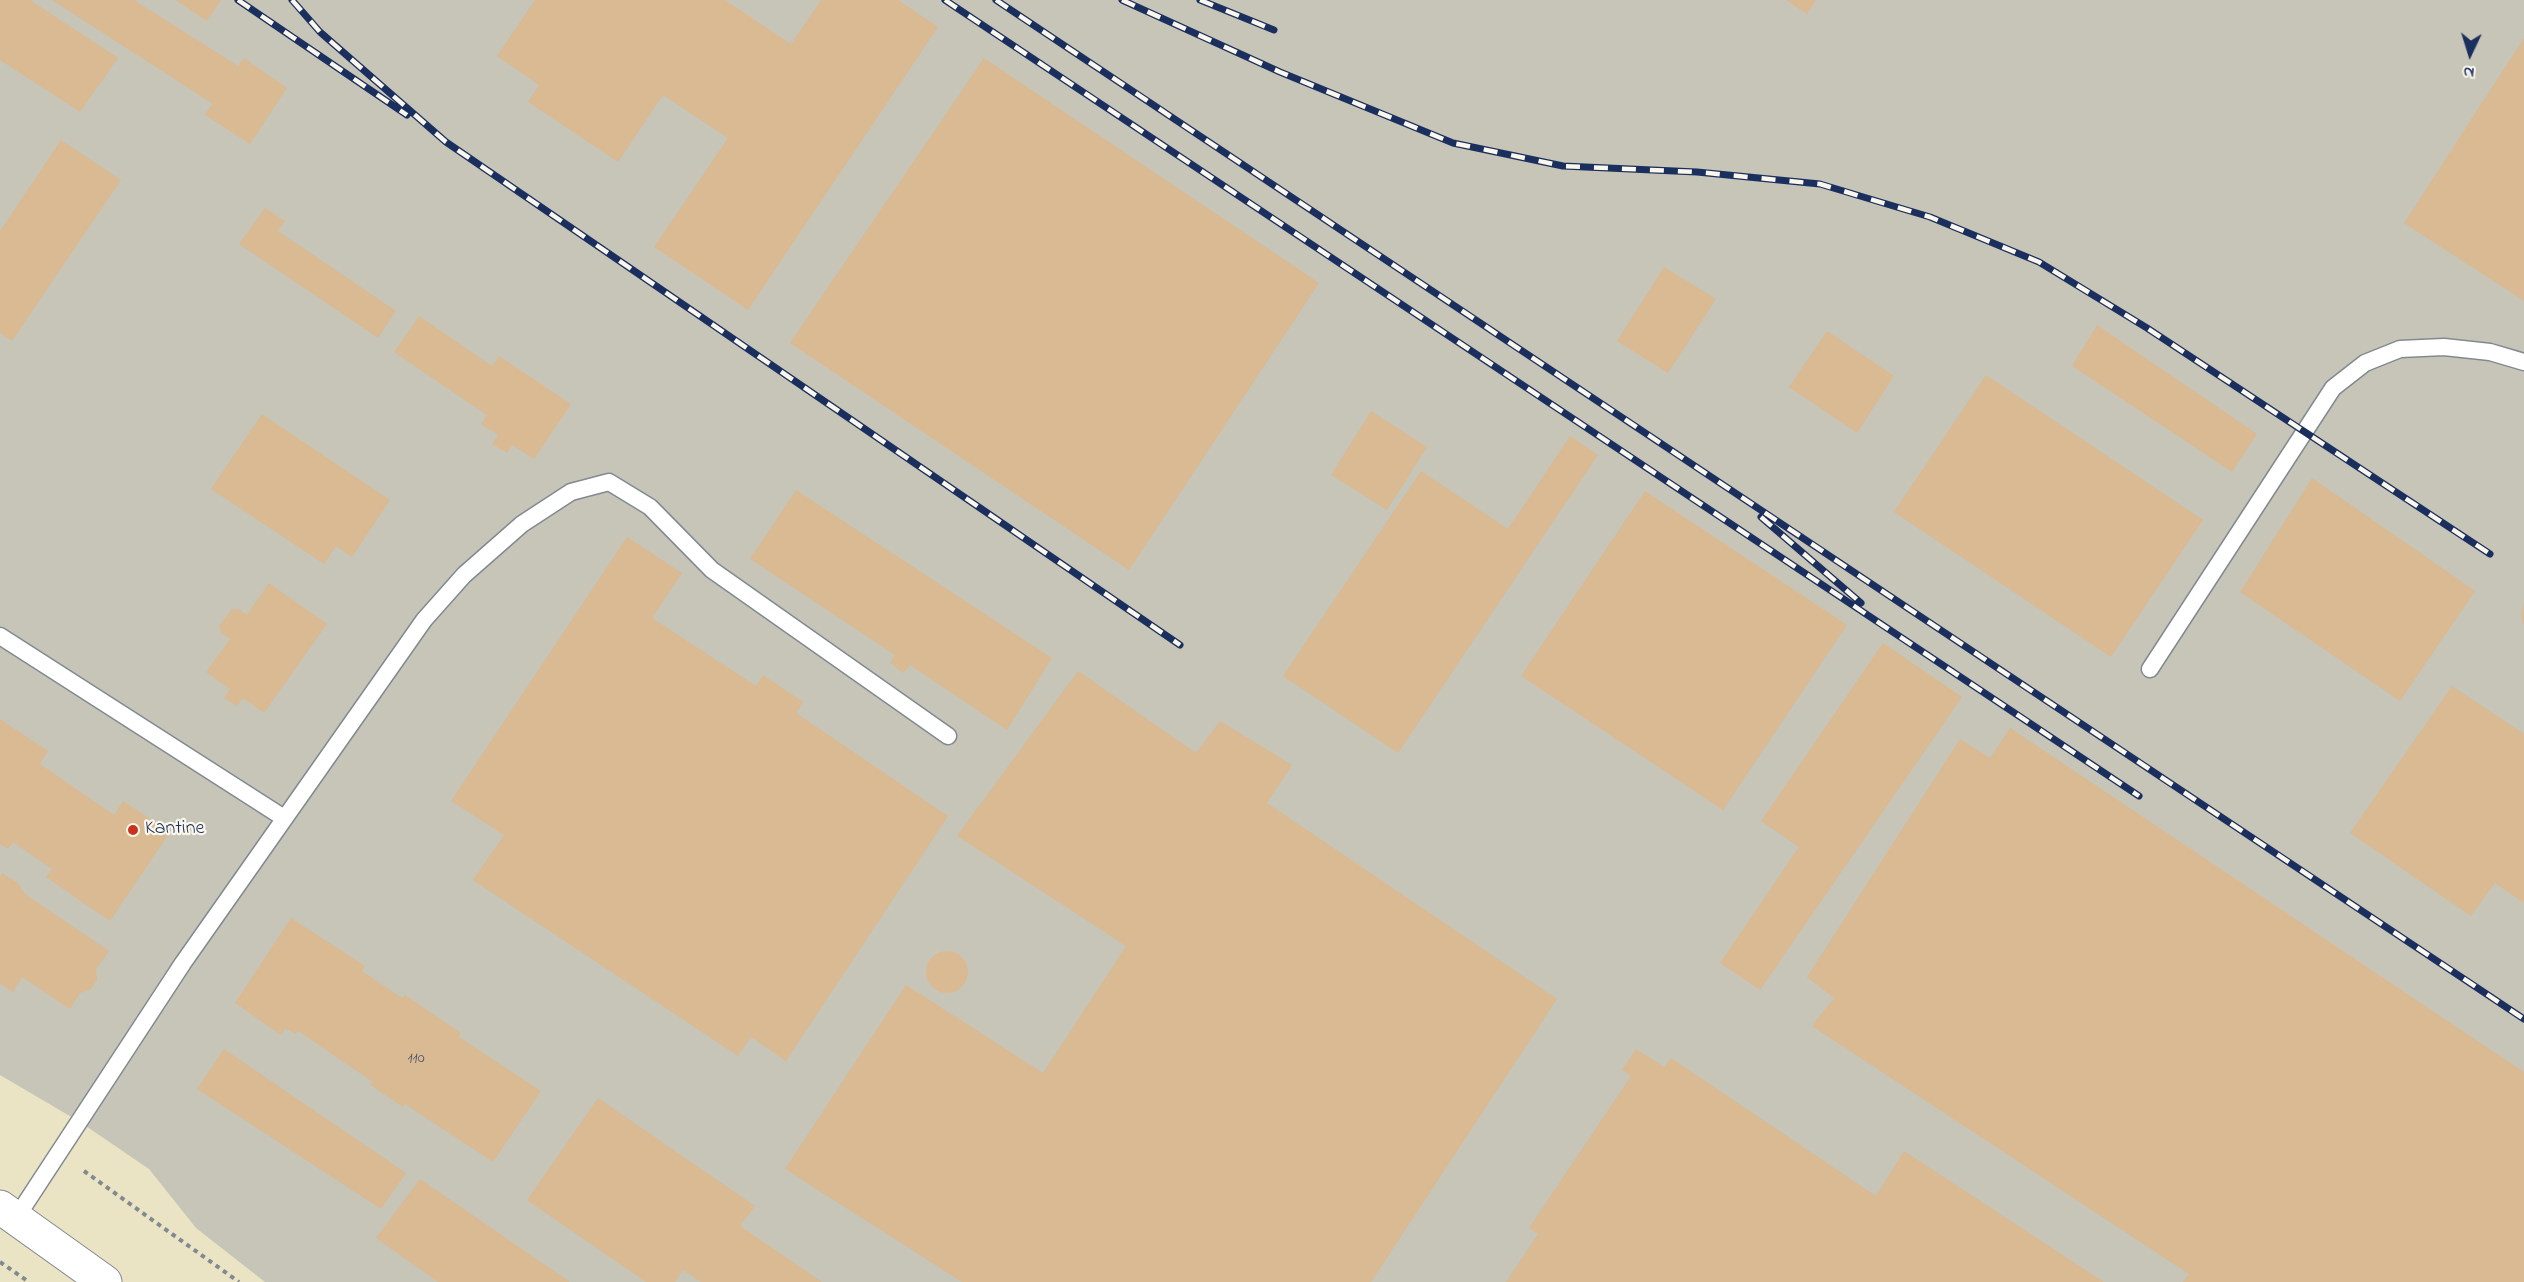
<!DOCTYPE html>
<style>
body{margin:0}
#map{position:relative;width:2524px;height:1282px;overflow:hidden;background:#eae4c4;font-family:"Indie Flower",sans-serif}
canvas{display:block}
.north{position:absolute;left:2440px;top:24px;width:60px;height:60px;-webkit-text-stroke:4px #fbf7ec;paint-order:stroke;rotate:184deg;font-size:16px;font-weight:700;line-height:24px;text-align:center;color:#1b2f5e}
.north::after{content:'';display:block;margin:auto;width:21px;height:27px;background:#1b2f5e;clip-path:polygon(50% 0,100% 100%,50% 72%,0 100%)}
</style>
<div id="map">
<canvas width="2524" height="1282"></canvas>
<div class="north">N</div>
</div>
<script>
const context = document.querySelector('canvas').getContext('2d');
context.lineJoin = 'round';
function fillPath(path, color) { context.fillStyle = color; context.fill(path, 'evenodd'); }
const toPath = rows => new Path2D(rows.map(r => 'M' + r).join(''));
function stroke(path, color, width, dash) { context.strokeStyle = color; context.lineWidth = width; context.lineCap = dash ? 'butt' : 'round'; context.setLineDash(dash || []); context.stroke(path); }
function drawText(font, color, halo, rows, align = 'center') {
  context.font = font + ' "Indie Flower",sans-serif'; context.lineWidth = 4.5; context.setLineDash([]); context.textBaseline = 'middle'; context.strokeStyle = halo; context.fillStyle = color; for (const [text, x, y, turn = 0] of rows) {
    context.save(); context.translate(x, y); context.rotate((+turn || 0) * Math.PI / 180); context.textAlign = isNaN(turn) ? turn : align; if (halo) context.strokeText(text, 0, 0); context.fillText(text, 0, 0); context.restore();
  }
}
fillPath(toPath([
 [0,0,2524,0,2524,1282,265,1282,196,1228,149,1169,80,1122,0,1075]
]), '#c6c5b8');
fillPath(toPath([
 [0,0,30,0,118,58,80,112,0,60],
 [52,0,134,0,238,66,244,58,287,88,250,144,204,114,213,104],
 [175,0,221,0,207,21],
 [535,0,725,0,791,44,821,0,898,0,938,27,748,310,654,247,728,138,663,95,618,162,528,102,539,85,497,56],
 [1786,0,1816,0,1807,14],
 [2524,38,2524,301,2404,223],
 [984,58,1319,283,1129,570,790,343],
 [61,140,121,180,12,341,0,333,0,231],
 [265,208,285,221,278,231,396,311,378,338,239,244],
 [1664,267,1716,299,1668,373,1617,341],
 [419,316,492,366,499,356,571,404,534,459,512,445,507,453,492,444,498,435,481,424,487,415,394,352],
 [2097,325,2257,434,2232,472,2072,366],
 [1827,331,1894,376,1857,433,1789,387],
 [1986,375,2203,520,2111,657,1894,512],
 [1371,411,1427,447,1387,510,1331,475],
 [262,414,390,500,352,557,336,546,324,564,211,489],
 [1570,436,1598,455,1398,753,1283,676,1421,471,1508,529],
 [2312,478,2475,591,2400,701,2240,592],
 [796,490,1052,658,1007,730,910,665,903,673,890,663,895,655,750,559],
 [1645,491,1847,625,1723,810,1521,676],
 [627,537,682,573,652,618,756,686,763,675,803,702,796,713,948,816,786,1061,751,1037,738,1056,473,880,504,835,451,801],
 [269,583,327,624,264,713,243,698,237,706,224,698,230,689,206,672,230,639,221,633,219,626,231,610,239,609,247,615],
 [2523,603,2524,624,2523,624,2521,612],
 [1883,643,1962,697,1760,990,1720,963,1799,847,1761,821],
 [1078,671,1196,753,1220,721,1292,765,1267,803,1557,999,1371,1282,962,1282,785,1169,906,985,1043,1073,1126,946,957,836],
 [2452,686,2524,734,2524,903,2495,883,2471,916,2350,833],
 [0,719,48,751,40,764,114,815,123,801,170,832,110,921,46,877,52,869,13,842,8,849,0,844],
 [2010,728,2524,1072,2524,1282,2183,1282,2189,1274,1812,1026,1834,998,1807,977,1960,739,1990,758],
 [2,873,19,884,25,894,109,951,96,969,97,980,91,989,80,993,70,1009,22,977,13,992,0,983,0,877],
 [291,918,365,966,362,971,402,998,405,995,461,1033,459,1037,541,1091,493,1162,405,1104,403,1107,370,1085,373,1082,298,1031,296,1034,285,1028,281,1035,235,1003],
 '926 972a21 21 0 1 1 42 0a21 21 0 1 1-42 0Z',
 [224,1049,406,1173,381,1209,197,1089],
 [1636,1049,1664,1067,1671,1058,1876,1196,1904,1151,2104,1282,1506,1282,1538,1234,1529,1228,1631,1076,1622,1070],
 [598,1098,755,1206,740,1226,822,1282,701,1282,683,1270,675,1282,646,1282,527,1200],
 [420,1179,570,1282,438,1282,376,1238]
]), '#d9ba93');
const lane = toPath([
 [0,636,284,818],
 [2150,669,2333,388,2365,363,2400,349,2444,347,2490,352,2524,362],
 [16,1218,183,963,424,620,464,575,522,524,571,492,609,482,650,507,712,570,948,736]
]);
const secondary = toPath([
 [0,1207,105,1282]
]);
stroke(lane, '#828a91', 19);
stroke(secondary, '#828a91', 35);
stroke(toPath([
 [84,1171,239,1282],
 [0,1262,29,1282]
]), '#828a91', 4, [4.5, 4.5]);
stroke(lane, '#fff', 16);
stroke(secondary, '#fff', 33);
const rail = toPath([
 [238,0,407,115],
 [292,0,320,32,446,142,1180,645],
 [945,0,2139,796],
 [996,0,2524,1019],
 [1122,0,1280,72,1453,143,1563,166,1697,172,1820,184,1930,217,2039,262,2147,328,2490,554],
 [1200,0,1274,30],
 [1761,517,1861,603]
]);
stroke(rail, '#1b2f5e', 7);
stroke(rail, '#fbf7ec', 4.5, [14]);
for (const [x, y, r, color] of [
 [133,830,6,"#c8321e"]
]) { const dot = new Path2D(); dot.arc(x, y, r, 0, 2 * Math.PI); context.fillStyle = color; context.fill(dot); stroke(dot, '#fbf7ec', 2); }
drawText('16px', '#4a526b', null, [
 ["110",416,1059]
]);
drawText('20px', '#1b2f5e', '#fbf7ec', [
 ["Kantine",145,830]
], 'left');
</script>
